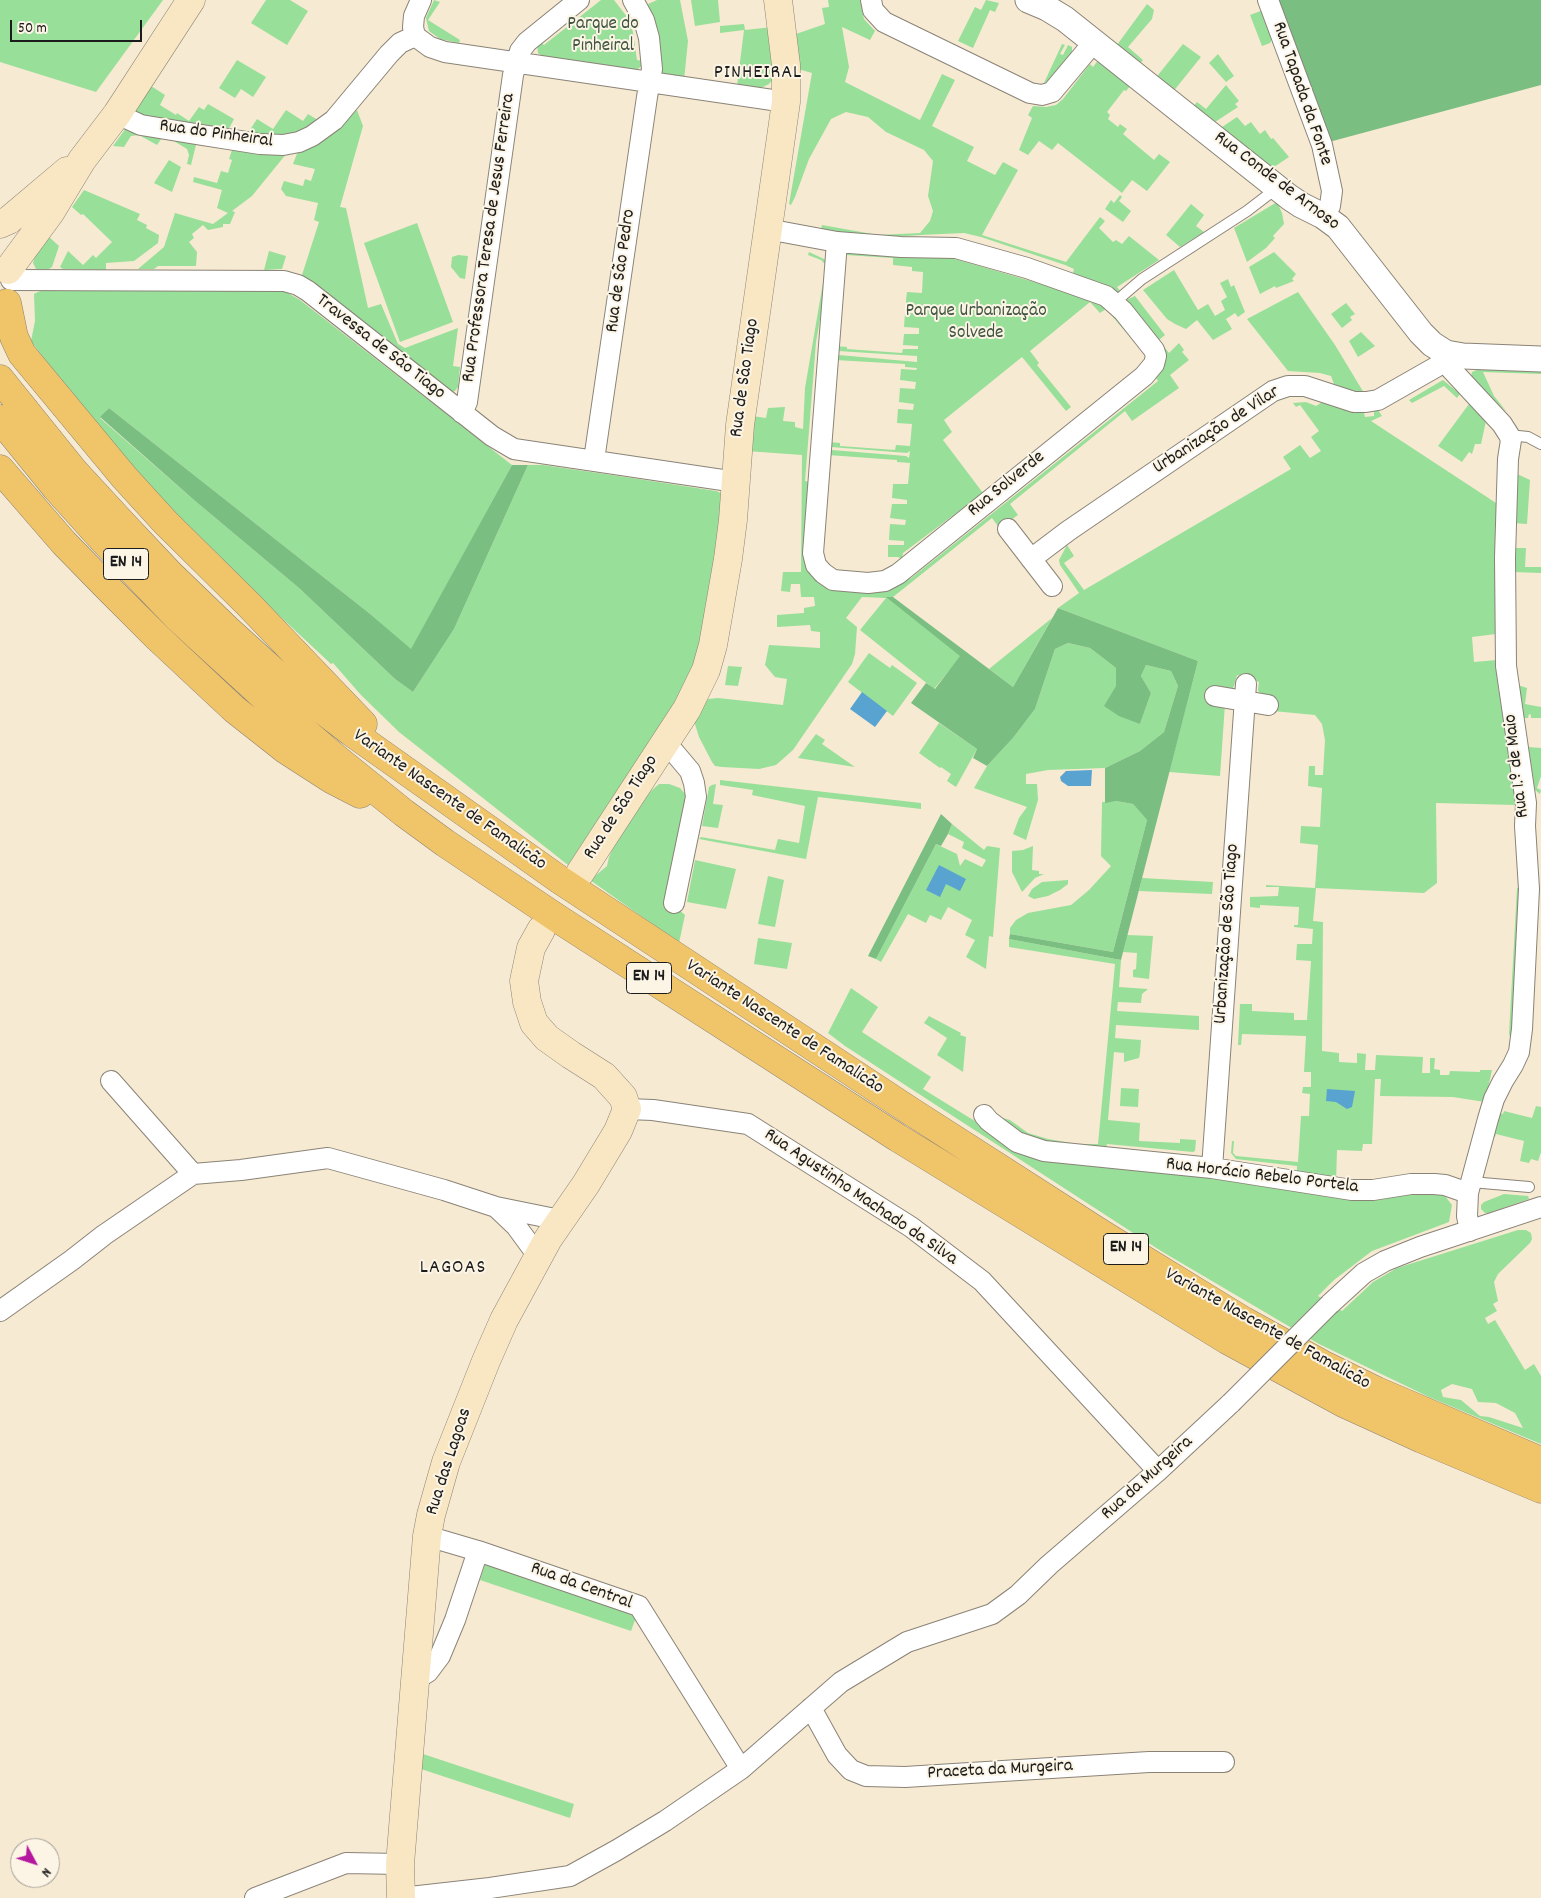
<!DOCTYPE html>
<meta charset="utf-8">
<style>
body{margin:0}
#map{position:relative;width:1541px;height:1898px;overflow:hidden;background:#f7ead2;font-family:Dekko,sans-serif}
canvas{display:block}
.north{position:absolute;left:10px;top:1838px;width:50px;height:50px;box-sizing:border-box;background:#fcf5e5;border:1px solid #a29e95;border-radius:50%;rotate:130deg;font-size:14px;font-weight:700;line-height:20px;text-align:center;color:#1c1c1c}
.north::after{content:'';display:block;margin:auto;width:18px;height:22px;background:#b5179e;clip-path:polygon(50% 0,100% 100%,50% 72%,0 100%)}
.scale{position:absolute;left:10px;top:20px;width:132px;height:22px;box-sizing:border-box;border:2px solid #1c1c1c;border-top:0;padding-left:6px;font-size:15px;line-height:18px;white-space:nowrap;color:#1c1c1c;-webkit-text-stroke:4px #fcf5e5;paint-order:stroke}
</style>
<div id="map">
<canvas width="1541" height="1898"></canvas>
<div class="north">N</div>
<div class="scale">50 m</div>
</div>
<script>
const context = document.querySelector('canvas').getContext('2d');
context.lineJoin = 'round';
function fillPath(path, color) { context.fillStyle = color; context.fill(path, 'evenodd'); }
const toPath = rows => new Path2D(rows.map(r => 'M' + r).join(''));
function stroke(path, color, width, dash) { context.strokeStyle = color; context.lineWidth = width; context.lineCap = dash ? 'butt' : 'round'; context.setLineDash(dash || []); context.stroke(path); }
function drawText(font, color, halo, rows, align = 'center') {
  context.font = font + ' Dekko,sans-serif'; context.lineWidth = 4; context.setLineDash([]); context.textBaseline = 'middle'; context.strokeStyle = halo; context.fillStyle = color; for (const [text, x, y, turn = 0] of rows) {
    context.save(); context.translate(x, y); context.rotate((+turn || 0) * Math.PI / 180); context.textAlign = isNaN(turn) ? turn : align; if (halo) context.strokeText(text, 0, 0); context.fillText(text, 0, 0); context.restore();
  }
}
fillPath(toPath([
 [0,0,163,0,96,92,0,62],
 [266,0,290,0,308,11,287,45,251,23],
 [434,0,440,2,428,20,460,40,459,43,440,39,429,31,426,18],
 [601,0,614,0,628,18,633,32,637,60,644,61,642,66,636,70,631,71,542,56,538,53,537,44,539,40,544,45],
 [657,0,680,0,688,41,684,80,669,77,661,72,655,39,659,38,648,4],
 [691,0,718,0,720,22,695,26],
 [816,0,860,0,864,19,875,31,870,40,842,27,849,67,845,82,920,120,942,74,955,80,932,126,974,147,967,161,995,175,1003,162,1018,170,982,235,1066,262,1100,217,1105,221,1099,228,1113,242,1116,240,1122,244,1129,236,1159,260,1117,287,1121,292,1115,294,1087,281,1073,273,1074,269,1065,265,981,237,964,233,920,235,879,238,821,230,822,225,878,235,920,233,930,221,933,211,928,196,933,161,924,150,886,132,868,117,846,112,831,119,809,159,795,197,791,205,789,204,812,73,798,69,793,35,825,24,822,8,829,7,828,0],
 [986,0,999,3,995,12,990,10,973,48,958,41,975,7,981,10],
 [1147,4,1154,10,1152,19,1128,47,1143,60,1137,67,1114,49],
 [1263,10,1273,38,1270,43,1262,46,1250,15],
 [744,24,745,30,772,27,774,78,769,84,761,88,737,86,744,30,720,33,720,26],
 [1062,44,1065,45,1060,54,1063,55,1068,45,1072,47,1072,52,1049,81,1044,83],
 [1183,44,1201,57,1172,93,1154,80],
 [1218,54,1234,76,1226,82,1209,63],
 [1099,59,1131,85,1126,91,1124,90,1107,112,1110,115,1108,119,1118,127,1120,124,1127,129,1123,134,1154,160,1159,154,1170,162,1147,191,1132,180,1122,193,1058,143,1052,150,1039,141,1028,155,1019,150,1032,118,1028,115,1033,106,1046,107,1056,105,1063,99,1090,64,1093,67],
 [237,60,266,77,253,97,241,89,235,98,219,88],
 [1226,85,1239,101,1235,104,1238,107,1212,124,1192,108,1197,102,1206,109],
 [151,86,165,95,160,105,176,115,177,113,189,121,199,107,204,110,208,104,234,119,226,134,137,117,136,111],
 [286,110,303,121,308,114,321,122,286,138,246,136,257,119,273,129],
 [357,110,363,126,340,207,346,208,368,308,381,304,398,344,405,348,458,328,453,366,460,367,458,387,455,391,451,392,395,346,302,275,319,222,314,220,318,203,286,196,281,189,284,181,303,186,305,179,311,181,315,169,293,164,298,151,337,129],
 [1237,117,1245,126,1251,122,1260,134,1265,130,1271,139,1273,138,1289,157,1268,171,1219,129],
 [126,128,192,137,196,145,191,165,187,164,189,155,187,149,164,135,157,145,139,135,131,136,124,147,113,146],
 [234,144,287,153,252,196,232,211,235,212,230,224,223,224,223,227,208,230,203,225,192,234,194,238,189,242,197,252,196,266,158,266,154,269,138,269,164,247,175,213,213,224,228,213,217,208,222,190,193,182,194,177,217,183,221,171,228,173,232,160,229,159],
 [169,160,181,167,172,192,154,183],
 [84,190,140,214,137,220,147,225,146,228,159,235,158,243,134,261,106,263,106,270,63,269,60,267,68,251,83,265,93,255,96,258,112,242,83,214,81,215,72,207],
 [1120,195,1122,197,1119,201,1131,211,1123,222,1105,209,1111,200,1114,203],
 [1277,202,1282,213,1284,224,1273,236,1275,238,1266,248,1247,262,1234,228],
 [1191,204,1204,215,1196,226,1204,232,1180,247,1166,235],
 [417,223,453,322,400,342,364,243],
 [48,236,59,246,52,267,49,269,36,269,33,263,38,246],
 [269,251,286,256,282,269,264,270],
 [851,251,916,257,948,257,1083,296,1109,306,1137,345,1106,309,1100,313,1090,302,1030,351,1039,363,1037,365,1071,407,1066,411,1022,357,944,420,952,432,943,440,983,493,903,553,902,559,898,557,888,557,888,545,904,545,904,541,889,540,890,524,905,525,906,520,890,518,892,504,907,504,907,500,892,498,893,484,908,484,910,463,897,462,897,460,828,455,832,450,906,456,909,458,910,451,907,453,831,447,829,442,840,443,840,446,895,450,896,445,910,446,912,424,897,423,898,409,913,410,914,404,899,402,900,388,915,389,916,382,900,380,901,369,916,370,917,368,905,367,905,364,835,360,839,355,917,362,917,356,838,351,836,346,847,347,847,349,902,353,903,349,918,349,918,346,903,345,904,334,919,334,919,328,904,327,905,313,921,313,921,307,906,306,906,300,907,292,922,293,923,272,912,271,912,267,893,265,893,258,846,255],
 [809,252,826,260,828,274,816,342,805,481,811,482,820,578,905,574,910,579,1158,381,1154,375,1125,303,1126,300,1135,296,1165,335,1159,340,1169,353,1179,343,1184,350,1182,352,1189,360,1170,375,1179,388,1132,421,1125,411,1010,504,1018,515,1015,517,1000,529,992,518,893,597,887,597,961,656,934,689,860,630,886,598,862,597,846,618,857,627,855,654,852,664,793,750,776,765,759,769,722,767,715,766,712,762,699,737,694,721,705,702,708,699,718,698,783,705,787,679,775,677,765,665,769,645,820,648,820,632,811,631,810,625,777,627,777,615,804,613,804,608,815,606,814,597,801,597,800,584,791,584,790,592,781,591,783,572,801,572,802,455,747,451,752,416,766,418,768,408,785,407,783,421,795,422,795,427,803,429,805,388,826,265,821,260,808,255],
 [1274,252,1296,274,1292,279,1294,281,1276,288,1275,286,1260,294,1249,267],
 [458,255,468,256,465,279,460,278,451,267,452,257],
 [1174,270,1198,310,1208,304,1215,316,1225,310,1221,301,1227,297,1220,283,1228,279,1231,287,1234,285,1245,312,1238,317,1235,313,1226,319,1232,329,1213,340,1197,320,1186,329,1175,324,1167,319,1143,290],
 [44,289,276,290,286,292,300,300,512,465,411,650,369,613,109,408,100,418,194,500,299,588,395,679,413,692,454,629,528,465,543,465,632,478,716,491,723,494,721,522,700,649,685,685,653,737,568,865,399,732,361,695,333,663,331,664,241,580,143,480,93,424,31,341,35,321,34,294],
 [1298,292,1335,345,1364,393,1355,392,1334,384,1331,376,1320,373,1288,371,1247,319],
 [1346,303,1355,314,1350,317,1352,320,1342,328,1331,314],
 [1361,332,1375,346,1358,357,1349,341],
 [1479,369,1541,371,1541,374,1483,372,1494,396,1507,412,1473,380,1471,376,1472,372],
 [1443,380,1460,394,1457,398,1444,386,1412,403,1409,400],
 [1324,401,1354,411,1364,413,1365,417,1374,416,1374,411,1378,410,1382,416,1371,421,1496,503,1496,634,1472,637,1474,662,1497,660,1498,688,1510,737,1516,805,1436,803,1437,883,1424,893,1316,888,1313,921,1323,922,1322,1051,1339,1053,1339,1062,1357,1063,1357,1053,1366,1054,1365,1070,1375,1070,1376,1055,1423,1057,1422,1073,1430,1073,1430,1058,1435,1058,1434,1069,1440,1070,1440,1075,1449,1075,1450,1071,1480,1072,1480,1070,1492,1070,1485,1102,1453,1097,1380,1096,1381,1079,1375,1079,1372,1144,1363,1144,1362,1151,1337,1150,1336,1182,1297,1175,1297,1166,1236,1159,1231,1153,1232,1141,1234,1141,1233,1153,1236,1156,1298,1162,1301,1116,1309,1116,1310,1094,1302,1093,1303,1087,1311,1087,1311,1072,1304,1072,1306,1036,1242,1034,1241,1045,1238,1045,1240,1004,1252,1004,1252,1011,1294,1013,1294,1020,1307,1020,1311,961,1296,960,1297,944,1312,944,1313,929,1294,927,1294,925,1298,925,1299,907,1260,905,1260,908,1250,907,1250,897,1278,896,1279,887,1266,887,1266,885,1315,888,1318,845,1300,843,1301,826,1320,827,1322,788,1308,786,1309,766,1315,766,1315,775,1323,775,1325,740,1322,724,1315,715,1273,711,1260,694,1258,690,1259,682,1237,675,1234,686,1225,704,1220,776,1169,772,1198,661,1058,608,1079,593,1060,565,1059,560,1067,545,1074,556,1064,563,1084,590,1291,469,1283,457,1300,445,1310,458,1321,451,1311,437,1319,431,1300,405,1296,407,1293,403,1306,402,1316,406],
 [1469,404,1486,421,1481,444,1475,444,1472,454,1469,452,1462,462,1438,446],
 [1513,472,1530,480,1527,524,1513,523],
 [1513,548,1526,548,1525,567,1541,567,1541,573,1513,572],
 [1052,618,1013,687,989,669],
 [1068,643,1090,648,1116,668,1116,686,1140,724,1151,693,1141,676,1146,665,1171,671,1178,686,1164,732,1140,751,1105,768,1048,770,1026,774,1026,784,1037,784,1038,800,1026,840,1013,834,1019,818,1027,807,974,788,987,766,1013,738,1035,709,1055,649],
 [869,653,890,668,892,665,917,683,893,716,848,682],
 [728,666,742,667,738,686,725,685],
 [1518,685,1527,688,1525,704,1541,707,1541,718,1531,718,1531,715,1529,714,1528,718,1524,718,1518,696],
 [939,723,977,749,956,787,947,781,951,774,941,767,940,768,919,753],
 [816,734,825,740,822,744,855,767,798,758],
 [1528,747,1541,748,1541,776,1537,788,1541,790,1540,794,1535,790],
 [720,780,921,803,921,809,818,797,806,859,699,839,701,837,775,850,778,839,799,843,805,806,752,795,753,790,720,785],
 [659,784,669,784,680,788,686,795,666,899,685,915,679,943,590,880,607,866,609,857,616,842,634,813,651,791],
 [716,784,713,804,723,805,718,828,702,826,709,787,712,785],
 [1116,801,1133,804,1147,820,1113,952,1010,934,1010,928,1016,920,1028,913,1071,905,1089,890,1111,866,1101,856,1102,802],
 [952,824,984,850,987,846,1000,848,993,937,989,936,986,969,966,957,975,940,965,935,972,920,948,907,941,920,930,915,926,923,908,914,881,962,876,959,936,844,957,854,960,866,965,859,982,867,986,860,962,848,964,842,948,834],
 [1033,846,1032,870,1039,871,1039,874,1044,874,1035,878,1022,892,1012,872,1012,851,1023,850],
 [695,860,736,869,726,909,687,902],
 [768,876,784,880,775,927,758,924],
 [1142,878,1213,882,1212,894,1139,891],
 [1068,880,1068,884,1060,890,1048,896,1034,899,1028,896,1032,889,1042,882],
 [1517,888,1523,888,1513,1044,1509,1034],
 [1127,935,1153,936,1149,979,1133,977,1133,970,1136,969,1137,953,1123,952],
 [758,938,792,943,787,969,754,964],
 [1009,939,1121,960,1119,987,1148,989,1142,994,1141,1003,1118,1002,1117,1011,1199,1016,1199,1030,1116,1025,1115,1038,1141,1040,1140,1053,1139,1058,1124,1062,1124,1053,1114,1052,1108,1120,1140,1123,1139,1141,1180,1143,1180,1139,1196,1140,1195,1151,1193,1152,1107,1144,1105,1153,1031,1142,995,1116,1010,1120,1028,1133,1048,1139,1077,1144,1098,1144,1115,964,1009,947],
 [851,988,878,1007,862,1032,931,1077,923,1089,1025,1152,1434,1191,1445,1196,1452,1205,1449,1222,1372,1251,1334,1280,1318,1296,1342,1311,1373,1282,1397,1268,1518,1230,1526,1230,1531,1233,1532,1239,1530,1243,1498,1274,1494,1282,1498,1301,1493,1304,1497,1311,1485,1318,1488,1324,1495,1320,1525,1370,1534,1364,1541,1376,1541,1444,1429,1397,1319,1344,1161,1251,845,1046,828,1033],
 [1452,1384,1472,1389,1478,1402,1496,1403,1515,1413,1523,1428,1489,1417,1480,1416,1461,1400,1443,1397,1441,1390],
 [929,1016,961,1033,960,1035,966,1037,963,1072,937,1055,947,1038,924,1023],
 [1121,1088,1139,1089,1138,1107,1120,1106],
 [1536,1106,1541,1107,1541,1152,1538,1161,1531,1159,1529,1163,1520,1161,1524,1141,1496,1134,1495,1137,1491,1137,1497,1113,1503,1114,1504,1111,1532,1118],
 [1504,1194,1528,1196,1529,1199,1489,1213,1485,1213,1481,1209,1481,1205,1484,1202],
 [486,1562,638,1612,631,1631,480,1580],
 [423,1754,574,1804,570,1818,421,1769]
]), '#98df99');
fillPath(toPath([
 [1276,0,1541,0,1541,85,1329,142],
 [109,408,369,613,411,649,512,465,528,465,454,629,413,692,395,679,299,588,194,500,100,417],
 [886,597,893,597,1013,687,1058,608,1198,661,1121,960,1009,939,1010,934,1113,952,1147,820,1133,804,1116,801,1105,803,1105,768,1140,751,1164,732,1178,686,1171,671,1146,665,1141,676,1151,693,1140,724,1119,716,1104,706,1116,686,1116,668,1090,648,1068,643,1055,649,1035,709,1013,738,987,766,973,758,977,749,911,703,926,683,935,689,960,656],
 [941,814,952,824,948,834,941,846,936,844,876,959,868,956]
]), '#7abe81');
fillPath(toPath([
 [862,692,887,711,875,727,850,709],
 [1092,770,1091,786,1068,786,1061,781,1060,777,1066,771],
 [939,865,966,879,960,891,946,884,940,897,926,890],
 [1327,1089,1355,1091,1352,1107,1347,1109,1336,1102,1326,1101]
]), '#58a3d0');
const service = toPath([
 [1114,303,1142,279,1247,211,1277,188],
 [1509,435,1528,437,1541,444],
 [1471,1182,1529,1187]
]);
const minor = toPath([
 [421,0,414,16,413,27,415,36,430,47,445,52,786,102],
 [871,0,873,10,884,22,1030,93,1042,95,1052,92,1094,42],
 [1268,0,1322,145,1332,191,1330,206,1323,216],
 [117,114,141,125,202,135,260,144,283,145,299,142,312,136,334,120,389,54,400,43,415,36],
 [767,229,837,242,901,247,956,248,1027,268,1106,296,1123,311,1154,350,1156,356,1154,364,1144,376,898,574,885,581,868,583,833,580,823,573,816,565,813,553,837,242],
 [11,280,284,281,298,285,308,291,492,436,514,449,736,482],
 [1446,353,1446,359,1449,367,1502,424,1509,435,1511,440,1508,459,1505,557,1506,666,1526,803,1525,826,1529,889,1522,1029,1519,1052,1513,1065,1503,1081,1494,1099,1488,1119,1468,1193,1467,1216,1470,1231],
 [462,413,467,402,513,75,520,51,527,42,579,0],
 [594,460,647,97,652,69,649,38,644,20,633,0],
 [1008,529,1052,586],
 [1031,559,1068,531,1273,391,1288,386,1305,386,1354,402,1366,402,1378,400,1436,367,1446,359],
 [1215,696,1268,705],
 [664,744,674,752,690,771,694,783,696,797,674,903],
 [111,1081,193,1174],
 [627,1109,653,1110,748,1124,911,1227,982,1281,1158,1471],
 [984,1115,989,1121,1017,1142,1044,1151,1212,1168,1352,1190,1373,1190,1411,1184,1434,1184,1445,1185,1468,1193],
 [1212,1168,1246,684],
 [496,1207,560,1220],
 [1330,1304,1364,1273,1385,1261,1420,1247,1541,1207],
 [0,1311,72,1260,104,1235,193,1174,241,1170,328,1158,444,1190,496,1207,516,1226,538,1256],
 [427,1536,478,1551,639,1606,741,1769],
 [415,1680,428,1672,440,1656,455,1620,478,1551],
 [811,1708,837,1755,851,1770,866,1776,905,1777,1149,1762,1224,1762],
 [255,1898,346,1863,400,1864],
 [401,1898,490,1888,570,1876,617,1850,665,1821,741,1769,841,1682,907,1642,992,1614,1018,1595,1049,1565,1158,1471,1231,1403]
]);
const tertiary = toPath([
 [1028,0,1047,8,1065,19,1289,197,1301,205,1323,216,1338,227,1421,333,1432,344,1446,353,1463,356,1541,359]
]);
const secondary = toPath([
 [0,224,9,220,67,171],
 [8,270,50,213,82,160,117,114,191,0],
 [580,873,687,709,706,670,713,645,728,559,733,520,740,425,786,102,786,65,778,0],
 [401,1898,400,1864,427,1536,431,1515,446,1462,486,1361,504,1320,548,1239,586,1184,618,1131,627,1109,623,1097,604,1076,571,1055,547,1038,534,1023,527,1002,524,981,531,948,541,930]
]);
const trunk = toPath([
 [7,303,14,337,22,354,124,477,165,522,249,605,363,724],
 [0,379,74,471,121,522,170,574,227,629,281,678,351,732,560,880,912,1112,1102,1234,1244,1321,1322,1364,1377,1391,1541,1461],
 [0,419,56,488,103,540,179,619,264,697,337,759,404,813,445,843,560,920,898,1138,1227,1340,1343,1403,1422,1439,1541,1489],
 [0,469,64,543,108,588,158,638,234,709,286,750,331,779,360,794]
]);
stroke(service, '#8a8377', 12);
stroke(minor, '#8a8377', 22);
stroke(tertiary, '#8a8377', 27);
stroke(secondary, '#8a8377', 29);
stroke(trunk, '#8a8377', 29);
stroke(service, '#fff', 10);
stroke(minor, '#fff', 20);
stroke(tertiary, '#fff', 25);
stroke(secondary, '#f9e7c3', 28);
stroke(trunk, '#f0c469', 28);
const minorBridge = toPath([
 [1231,1403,1330,1304]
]);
stroke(minorBridge, '#8a8377', 22, []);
stroke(minorBridge, '#fff', 20);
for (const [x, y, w] of [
 [126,564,45],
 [649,978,45],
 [1126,1249,45]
]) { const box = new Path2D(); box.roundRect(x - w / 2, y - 15.5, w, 31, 4); context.fillStyle = '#fcf5e5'; context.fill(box); stroke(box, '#1c1c1c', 1); }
drawText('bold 18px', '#1c1c1c', null, [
 ["EN 14",126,564],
 ["EN 14",649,978],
 ["EN 14",1126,1249]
]);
drawText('19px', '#415642', '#fcf5e5', [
 ["Parque do",603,25],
 ["Pinheiral",603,47],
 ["Parque Urbanização",976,312],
 ["Solvede",976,334]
]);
drawText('19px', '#1c1c1c', '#fcf5e5', [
 ["Rua Tapada da Fonte",1301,94,71],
 ["Rua do Pinheiral",216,135,8],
 ["Rua Conde de Arnoso",1276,182,37],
 ["Rua Professora Teresa de Jesus Ferreira",490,238,-82],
 ["Rua de São Pedro",622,271,-82],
 ["Travessa de São Tiago",380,348,38],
 ["Rua de São Tiago",746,378,-82],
 ["Urbanização de Vilar",1217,431,-33],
 ["Rua Solverde",1007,485,-39],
 ["Rua 1.º de Maio",1518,766,-97],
 ["Variante Nascente de Famalicão",449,801,35],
 ["Rua de São Tiago",622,808,-57],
 ["Urbanização de São Tiago",1228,934,-86],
 ["Variante Nascente de Famalicão",784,1028,33],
 ["Rua Horácio Rebelo Portela",1262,1177,7],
 ["Rua Agustinho Machado da Silva",860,1198,34],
 ["Variante Nascente de Famalicão",1267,1330,29],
 ["Rua das Lagoas",450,1462,-72],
 ["Rua da Murgeira",1148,1479,-42],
 ["Rua da Central",581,1587,20],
 ["Praceta da Murgeira",1000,1771,-3]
]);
context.letterSpacing = '1px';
drawText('20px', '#1c1c1c', '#fcf5e5', [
 ["PINHEIRAL",758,74],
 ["LAGOAS",453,1269]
]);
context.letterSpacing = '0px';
</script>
